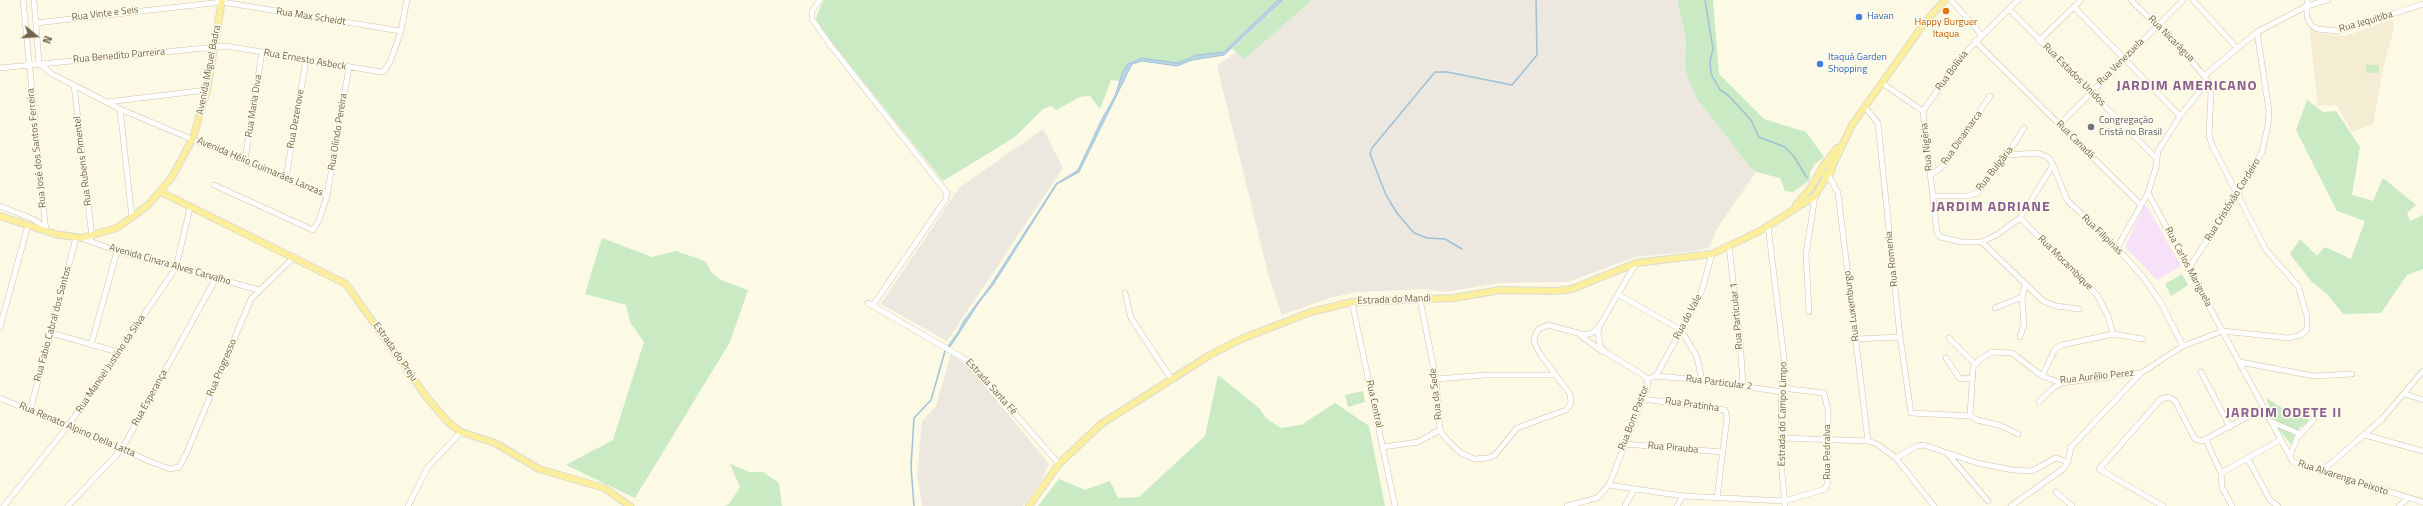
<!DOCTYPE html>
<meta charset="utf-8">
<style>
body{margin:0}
#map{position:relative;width:2423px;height:506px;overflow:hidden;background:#fcf9e5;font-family:"Titillium Web",sans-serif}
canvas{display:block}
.north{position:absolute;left:16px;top:16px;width:40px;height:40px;-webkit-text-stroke:3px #fffceb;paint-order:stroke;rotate:108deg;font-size:11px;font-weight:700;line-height:16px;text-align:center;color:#75644a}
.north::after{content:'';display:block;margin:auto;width:14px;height:18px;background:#75644a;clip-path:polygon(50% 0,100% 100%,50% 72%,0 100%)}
</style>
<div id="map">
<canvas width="2423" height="506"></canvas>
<div class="north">N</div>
</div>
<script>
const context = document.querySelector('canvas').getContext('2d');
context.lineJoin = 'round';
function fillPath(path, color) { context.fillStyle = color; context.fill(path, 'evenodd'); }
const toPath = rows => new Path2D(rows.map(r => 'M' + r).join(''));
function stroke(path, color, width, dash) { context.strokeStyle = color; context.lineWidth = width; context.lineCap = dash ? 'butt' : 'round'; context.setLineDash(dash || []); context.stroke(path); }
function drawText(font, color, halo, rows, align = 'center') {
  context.font = font + ' "Titillium Web",sans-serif'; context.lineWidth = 3; context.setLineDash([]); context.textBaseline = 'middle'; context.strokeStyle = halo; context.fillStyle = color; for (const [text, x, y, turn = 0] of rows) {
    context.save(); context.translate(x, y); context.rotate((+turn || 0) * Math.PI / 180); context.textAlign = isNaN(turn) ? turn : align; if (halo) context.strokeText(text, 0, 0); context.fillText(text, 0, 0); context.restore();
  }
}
fillPath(toPath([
 [2392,19,2394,28,2384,65,2373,124,2352,132,2337,105,2318,106,2309,26,2319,33,2346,36]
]), '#f4edd3');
fillPath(toPath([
 [1312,0,1677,0,1686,38,1685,65,1696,97,1756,172,1716,230,1710,247,1696,251,1636,257,1567,282,1499,283,1445,292,1425,289,1357,292,1329,298,1282,315,1269,277,1217,66,1236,52,1245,59],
 [1043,129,1063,168,947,341,881,304,959,188],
 [951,354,969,367,1049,464,1039,485,1023,506,922,506,917,475,922,421,936,406]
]), '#ece8df');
fillPath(toPath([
 [2144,205,2147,206,2181,266,2157,280,2125,247]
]), '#f6e1f9');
fillPath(toPath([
 [824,0,1278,0,1224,52,1191,57,1177,63,1141,58,1132,61,1123,71,1120,81,1111,80,1100,109,1090,96,1079,97,1057,110,1051,106,1043,109,1015,137,943,181,818,25,816,19,818,12],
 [1284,0,1312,0,1245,59,1232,49],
 [1677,0,1713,0,1719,74,1764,119,1806,132,1824,157,1815,164,1810,172,1810,180,1793,192,1785,191,1780,178,1756,172,1750,167,1696,97,1688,78,1685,65,1686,38],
 [2366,65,2379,65,2379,73,2366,73],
 [2307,100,2323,112,2336,111,2360,147,2352,195,2373,201,2383,178,2416,205,2407,213,2410,221,2423,215,2423,269,2407,275,2381,313,2343,314,2327,294,2311,281,2290,254,2300,239,2317,256,2325,247,2351,259,2365,221,2337,211,2296,130],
 [602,238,652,257,676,251,705,261,712,273,721,280,748,290,730,342,635,498,566,465,613,440,644,342,630,322,626,305,585,294],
 [2182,274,2188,285,2171,296,2165,284],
 [1218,375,1259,408,1266,418,1281,428,1301,425,1335,403,1369,426,1385,506,1038,506,1059,479,1085,490,1110,481,1118,498,1139,497,1205,436],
 [1363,391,1365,402,1348,407,1345,395],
 [2266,398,2289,412,2295,408,2310,414,2307,423,2299,428,2291,444,2279,430],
 [730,464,749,472,763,472,779,483,782,506,724,506,729,504,740,487]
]), '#c9eac3');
const water = toPath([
 [1278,0,1283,0,1224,55,1192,60,1177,66,1142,61,1132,64,1079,172,1057,184,993,285,980,301,950,347,948,346,959,331,963,322,990,286,1056,184,1078,170,1102,119,1115,96,1123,71,1128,64,1141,58,1177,63,1197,55,1224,52,1278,0]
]);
fillPath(water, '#b9d5e6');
stroke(water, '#9fc1d8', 1);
stroke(toPath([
 [1705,0,1713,49,1710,61,1711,74,1720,90,1728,95,1751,120,1759,137,1785,147,1795,158,1807,178],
 [1462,249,1445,239,1427,238,1414,233,1397,213,1386,195,1370,154,1372,148,1435,72,1447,72,1512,85,1537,55,1536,0],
 [914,506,911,467,914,418,931,400,945,351]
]), '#9fc1d8', 1.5);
const minor = toPath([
 [23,0,46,232],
 [34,0,39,63,52,74,120,109,327,196],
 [820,0,812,11,812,19,831,46,947,193,946,199,873,305],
 [1951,0,1979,32,1981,37],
 [2193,0,2236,47],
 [2307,0,2307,17,2311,25,2317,29,2339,31,2423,4],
 [2074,7,2180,116],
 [2009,9,2156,158],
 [36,23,222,2,401,31],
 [1975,41,2140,204],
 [2039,41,2081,0],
 [0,68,226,46,381,72,384,71,390,62,401,31,407,0],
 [2205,75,2257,32,2307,6,2328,0],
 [1882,83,1923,111,1937,233,1940,237,1961,242,1982,242,1998,234,2020,218,2053,165],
 [74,85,92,237],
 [107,102,207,90],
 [1865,107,1878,123,1900,337,1911,413,1970,416,1977,420,1999,425,2018,434],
 [120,109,132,218],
 [1923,111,1959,59,2018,0],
 [2060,124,2183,0],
 [2007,155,2037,153,2048,157,2053,165,2067,200,2117,248,2143,277,2161,303,2183,346],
 [245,160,262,52],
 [1828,174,1838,193,1868,441],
 [1930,176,1945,164,1990,96],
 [286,178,306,60],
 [214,185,313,230,319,220,327,196,349,67],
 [2148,193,2293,462,2423,502],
 [1933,196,1967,196,1977,193,2007,155,2024,128],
 [0,206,33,219,45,227],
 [2020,218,2097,295,2108,316,2113,334],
 [1768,226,1785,367,1781,406,1782,472,1785,506],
 [81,238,117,251,259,290],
 [1982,242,2043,301,2056,306,2079,309],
 [1729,246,1740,340,1743,385],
 [2117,248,2148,193,2156,167,2158,151,2180,116,2208,81],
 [2188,269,2237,195,2262,152,2268,125,2269,111,2257,32],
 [1125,293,1131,318,1172,380],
 [1619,295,1681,330,1697,357,1702,380],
 [1420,300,1436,379,1440,430],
 [1352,302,1395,506],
 [868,303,970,362,1059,464],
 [1995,308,2022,297],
 [1809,312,1806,254,1815,196],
 [0,327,28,225],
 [51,333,118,352],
 [1581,336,1602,351],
 [2020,337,2024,324,2022,297,2025,286],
 [1949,338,1975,364],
 [1856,339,1900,337],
 [91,345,117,251],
 [1946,358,1960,379,1971,378],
 [2240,362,2314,376,2352,374],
 [2201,372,2230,427],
 [1656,376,1701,293,1712,254],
 [2042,376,2055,349,2062,345,2113,334,2143,339],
 [1436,379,1486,375,1555,375],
 [1647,379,1656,376,1702,380,1782,392],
 [2405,394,2423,400],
 [0,398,154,463,170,469,179,467,187,452,251,299,294,257],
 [1643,399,1725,410,1727,418,1717,498],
 [2039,402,2052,389,2061,383],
 [30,411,76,238],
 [1970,416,1973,368,1979,360,1992,352,2012,353,2042,376,2061,383,2141,373,2183,346,2223,331,2288,338,2301,335,2307,329,2307,316,2298,286,2266,250,2213,147,2209,136,2211,93,2208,81,2185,53,2131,0],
 [2270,421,2300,434],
 [1440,430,1447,440,1461,453,1474,459,1488,458,1495,455,1517,428,1566,410,1571,403,1570,394,1540,354,1534,342,1535,335,1539,329,1548,325,1585,335,1592,333,1599,327],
 [2365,435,2423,451],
 [1782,438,1868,441,1877,444,1896,458,1934,506],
 [2206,440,2221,473,2222,487,2232,506],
 [1624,444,1722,452],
 [1383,447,1418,442,1440,430],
 [1948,454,1988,501],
 [2290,456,2297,438,2314,419],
 [1896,458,1917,446,1924,445,1977,463,2013,470,2032,471,2056,458,2068,462],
 [2248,459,2270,500,2278,506],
 [2321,472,2382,419,2423,371],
 [2221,473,2280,440],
 [1609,485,1683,496,1785,501,1825,489,1828,482,1828,410,1824,393,1783,388],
 [2056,492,2072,506],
 [4,506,68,426,171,275,176,267,190,208],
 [68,506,122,449,216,278],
 [408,506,428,467,461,432],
 [1567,506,1597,498,1609,485,1648,385,1647,379,1643,375,1605,352,1600,346,1598,334,1599,327,1636,263],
 [1625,506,1634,490],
 [1677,506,1683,496],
 [2011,506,2063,469,2068,462,2071,447,2141,373],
 [2163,506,2099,469,2161,399,2169,397,2175,401,2195,439,2202,441,2264,408],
 [2399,506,2408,498]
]);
const major = toPath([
 '1822 169a5 5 0 1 1 10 0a5 5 0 1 1-10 0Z',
 [1824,165,1837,148],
 [1831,169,1852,125,1926,21,1945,0],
 [161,192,346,284,428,399,449,423,461,432,495,443,539,469,604,488,630,506],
 [1796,205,1810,189,1822,168],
 [0,216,55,234,81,238,117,228,147,206,172,177,193,138,207,90,222,0],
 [1029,506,1059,464,1101,424,1210,355,1241,339,1311,312,1352,302,1454,298,1500,290,1555,291,1572,289,1636,263,1712,254,1760,231,1815,196,1828,174]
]);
stroke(minor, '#cec3ab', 6);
stroke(major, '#dedad4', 8);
stroke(minor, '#fff', 5);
stroke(major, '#fbef9d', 6);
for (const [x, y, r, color] of [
 [1946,11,4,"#e8710a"],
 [1859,17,4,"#3f7fe0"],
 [1820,64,4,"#3f7fe0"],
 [2091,127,4,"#6b7280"]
]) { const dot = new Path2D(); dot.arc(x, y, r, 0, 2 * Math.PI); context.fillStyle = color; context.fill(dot); stroke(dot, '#fffceb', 1.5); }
drawText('10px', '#75644a', '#fffceb', [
 ["Rua Vinte e Seis",105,14,-7],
 ["Rua Max Scheidt",311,17,9],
 ["Rua Jequitiba",2366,22,-16],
 ["Rua Nicarágua",2171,39,45],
 ["Rua Benedito Parreira",119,56,-5],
 ["Rua Ernesto Asbeck",305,60,10],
 ["Rua Venezuela",2121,62,-45],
 ["Avenida Miguel Badra",209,70,-79],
 ["Rua Bolívia",1952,71,-53],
 ["Rua Estados Unidos",2074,75,45],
 ["Rua Maria Diva",254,106,-81],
 ["Rua Dezenove",296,119,-80],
 ["Rua Olindo Pereira",338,132,-81],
 ["Rua Dinamarca",1962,138,-55],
 ["Rua Canadá",2075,140,45],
 ["Rua Nigéria",1927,147,-96],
 ["Rua José dos Santos Ferreira",37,148,-96],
 ["Rua Rubens Pimentel",83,161,-97],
 ["Avenida Hélio Guimarães Lanzas",260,167,23],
 ["Rua Bulgária",1995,169,-52],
 ["Rua Cristóvão Cordeiro",2233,200,-58],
 ["Rua Filipinas",2102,235,44],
 ["Rua Romenia",1892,259,-96],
 ["Rua Mocambique",2065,263,45],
 ["Avenida Cinara Alves Carvalho",170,265,16],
 ["Rua Carlos Mariguela",2188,267,62],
 ["Estrada do Mandi",1394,300,-2],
 ["Rua Luxemburgo",1852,306,-97],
 ["Rua Particular 1",1737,316,-95],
 ["Rua do Vale",1688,317,-62],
 ["Rua Fabio Cabral dos Santos",53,324,-75],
 ["Estrada do Preju",395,352,55],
 ["Rua Manoel Justino da Silva",111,364,-56],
 ["Rua Progresso",222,368,-67],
 ["Rua Aurélio Perez",2097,377,-6],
 ["Rua Particular 2",1719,383,7],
 ["Estrada Santa Fé",991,387,48],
 ["Rua da Sede",1436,394,-97],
 ["Rua Esperança",150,398,-61],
 ["Rua Central",1374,404,78],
 ["Rua Pratinha",1692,405,8],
 ["Estrada do Campo Limpo",1783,414,-89],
 ["Rua Bom Pastor",1634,418,-69],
 ["Rua Renato Alpino Della Latta",77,430,23],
 ["Rua Pirauba",1673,448,5],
 ["Rua Pedralva",1828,452,-90],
 ["Rua Alvarenga Peixoto",2343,478,18]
]);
drawText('10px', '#366cbe', '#fffceb', [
 ["Havan",1867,17],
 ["Itaquá Garden",1828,58],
 ["Shopping",1828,70]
], 'left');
drawText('10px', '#c56008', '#fffceb', [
 ["Happy Burguer",1946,23],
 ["Itaqua",1946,35]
]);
drawText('10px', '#5b616d', '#fffceb', [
 ["Congregação",2099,121],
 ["Cristã no Brasil",2099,133]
], 'left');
context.letterSpacing = '1px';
drawText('bold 14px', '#8d6192', '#fffceb', [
 ["JARDIM AMERICANO",2187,87],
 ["JARDIM ADRIANE",1991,208],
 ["JARDIM ODETE II",2284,414]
]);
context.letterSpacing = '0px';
</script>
